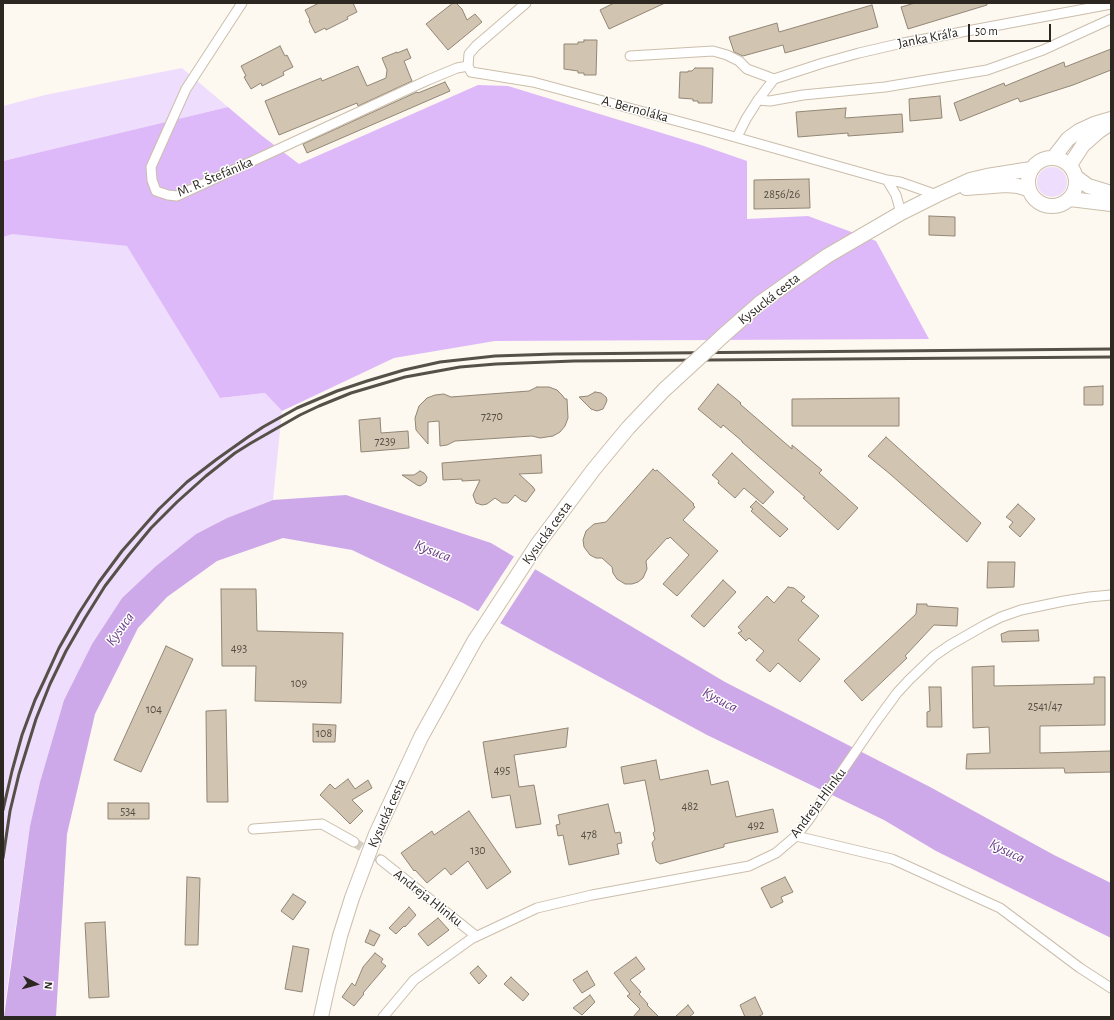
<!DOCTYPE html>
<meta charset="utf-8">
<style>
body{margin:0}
#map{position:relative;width:1114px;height:1020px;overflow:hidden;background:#fdf8f0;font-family:"Alegreya Sans",sans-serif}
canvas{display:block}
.frame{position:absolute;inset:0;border:4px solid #2c2720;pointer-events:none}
.north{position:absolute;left:16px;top:964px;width:40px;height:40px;-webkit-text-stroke:3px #fff;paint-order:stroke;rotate:96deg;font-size:11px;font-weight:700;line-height:16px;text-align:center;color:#2c2720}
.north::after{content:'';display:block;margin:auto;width:14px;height:18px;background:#2c2720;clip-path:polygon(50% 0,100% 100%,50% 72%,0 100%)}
.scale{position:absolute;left:968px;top:24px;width:83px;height:18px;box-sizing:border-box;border:2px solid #2c2720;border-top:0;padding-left:5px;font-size:12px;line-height:14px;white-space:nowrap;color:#2c2720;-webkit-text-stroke:3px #fff;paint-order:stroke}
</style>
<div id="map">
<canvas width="1114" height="1020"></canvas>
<div class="frame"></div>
<div class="north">N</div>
<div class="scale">50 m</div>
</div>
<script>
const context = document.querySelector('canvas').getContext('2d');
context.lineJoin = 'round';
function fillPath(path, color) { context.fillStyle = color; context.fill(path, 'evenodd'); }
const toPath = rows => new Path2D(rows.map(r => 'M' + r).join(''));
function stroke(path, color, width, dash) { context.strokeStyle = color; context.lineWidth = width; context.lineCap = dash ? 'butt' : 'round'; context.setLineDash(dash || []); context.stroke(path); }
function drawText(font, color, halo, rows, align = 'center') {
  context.font = font + ' "Alegreya Sans",sans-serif'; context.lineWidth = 3; context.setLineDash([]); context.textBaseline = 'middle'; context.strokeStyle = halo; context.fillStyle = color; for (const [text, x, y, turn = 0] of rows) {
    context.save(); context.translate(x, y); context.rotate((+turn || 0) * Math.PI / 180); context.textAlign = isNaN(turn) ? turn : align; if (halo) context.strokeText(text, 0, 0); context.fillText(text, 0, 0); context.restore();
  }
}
fillPath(toPath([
 [182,68,228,107,3,161,3,106,45,95],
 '1037 182a15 15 0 1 1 30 0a15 15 0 1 1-30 0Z',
 [12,233,128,246,220,398,265,393,282,411,273,500,227,518,196,534,156,566,122,598,92,644,64,700,40,782,30,826,3,1017,3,237]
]), '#efddfd');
fillPath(toPath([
 [478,85,508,86,701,145,747,161,747,219,808,216,876,241,929,339,495,341,394,358,282,411,265,393,220,398,127,246,12,234,3,237,3,161,228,107,261,135,299,164]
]), '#deb9f9');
fillPath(toPath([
 [346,495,491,543,725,682,930,787,1054,855,1111,883,1111,938,936,851,884,820,707,735,463,603,352,550,283,538,217,561,167,597,138,628,95,714,67,834,56,1017,4,1017,30,826,40,782,64,700,92,644,122,598,156,566,196,534,227,518,273,500]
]), '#cea9e9');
fillPath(toPath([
 [515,555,536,568,499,625,477,613]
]), '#fdf8f0');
const building = toPath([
 [319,3,353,3,357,12,347,17,348,19,326,30,325,28,315,33,309,21,310,20,305,10,319,3],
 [453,3,456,3,462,9,467,20,475,14,482,22,448,50,426,24,453,3],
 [614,3,665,3,609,29,600,10,614,3],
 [915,3,987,3,987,5,908,29,901,7,915,3],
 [872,5,878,27,785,53,783,45,743,56,734,52,729,37,777,23,779,32,872,5],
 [584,40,597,40,596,75,584,75,584,73,578,73,578,71,564,69,564,44,578,44,578,42,584,42,584,40],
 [280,46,285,56,287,55,293,67,283,72,284,75,262,86,261,83,251,89,244,77,246,76,241,66,280,46],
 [407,49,411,58,404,61,412,81,358,106,357,103,279,135,265,101,321,78,322,81,358,66,367,86,386,78,387,70,382,58,397,52,397,53,407,49],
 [1111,49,1111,70,1073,85,1020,102,1018,98,960,121,954,103,1004,83,1005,86,1064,62,1065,67,1111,49],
 [695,68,713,68,712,103,698,103,698,101,693,101,693,99,679,98,680,72,688,72,688,71,692,71,695,68],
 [445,82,450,91,307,153,303,144,417,92,418,93,445,82],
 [940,96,942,118,910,121,909,99,940,96],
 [846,108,845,118,902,114,903,132,848,136,848,133,798,137,796,112,846,108],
 [809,179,810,208,754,209,754,180,809,179],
 [929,216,955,217,955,236,929,235,929,216],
 [718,384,741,403,740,404,792,449,792,445,822,470,819,473,858,508,838,530,803,498,805,497,742,442,742,441,723,425,721,428,698,409,718,384],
 [1103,386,1103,405,1084,405,1084,387,1103,386],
 [537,387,549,387,557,390,562,395,565,399,567,399,568,418,565,426,560,432,553,436,540,438,532,436,455,441,447,445,440,446,439,421,428,422,428,444,416,430,415,418,419,406,427,398,435,395,444,394,451,397,529,391,537,387],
 [595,392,601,393,606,397,607,400,606,403,603,409,597,411,591,409,579,397,588,396,595,392],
 [899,398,899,426,792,426,792,399,899,398],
 [380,418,381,433,408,431,409,448,361,452,359,420,380,418],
 [886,437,981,523,967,542,890,474,868,456,886,437],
 [732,453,774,492,763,504,744,488,735,498,718,483,719,481,712,475,732,453],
 [541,455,542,473,519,474,533,487,535,490,526,502,521,500,515,495,510,501,508,503,502,503,495,498,487,504,482,505,476,503,474,498,473,495,480,480,462,481,462,479,443,480,442,463,541,455],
 [653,469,655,471,657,470,694,504,693,505,695,507,683,520,718,551,677,596,663,584,689,555,670,537,668,539,667,538,646,561,647,569,643,578,638,582,632,584,625,584,617,579,613,573,612,567,602,558,596,558,590,555,584,547,583,540,586,531,594,524,606,522,653,469],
 [420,471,424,473,427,477,426,482,420,486,417,485,402,475,414,475,420,471],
 [756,501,788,529,780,537,751,511,753,509,750,507,756,501],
 [1018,504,1035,519,1020,537,1009,527,1013,522,1006,517,1018,504],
 [988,562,1015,562,1014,587,987,588,988,562],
 [723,580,736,592,704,627,691,616,723,580],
 [788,587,794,588,805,597,801,601,819,616,798,640,820,659,800,682,778,663,770,672,756,660,764,651,749,638,746,641,738,633,742,631,738,627,767,596,774,603,788,587],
 [221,589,256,589,257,631,343,633,341,703,255,701,256,666,222,666,221,589],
 [917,604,927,604,927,606,958,608,957,626,934,625,905,656,907,658,862,701,844,681,916,614,917,604],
 [1038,630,1039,641,1002,642,1001,634,1009,631,1038,630],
 [166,646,193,659,141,772,114,760,166,646],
 [994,666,994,686,1094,684,1094,677,1105,677,1105,725,1040,726,1040,753,1111,751,1111,772,1065,773,1064,768,966,769,967,754,990,753,989,727,973,728,972,667,994,666],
 [929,687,941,687,942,727,927,727,927,712,930,711,929,687],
 [226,710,228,802,207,802,206,711,226,710],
 [313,724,336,725,335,742,313,742,313,724],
 [568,728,566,747,514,755,519,787,534,785,541,824,516,828,510,795,492,798,483,742,568,728],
 [656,760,660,780,708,770,711,785,728,781,736,817,773,809,778,832,724,844,724,847,660,864,656,861,652,843,655,839,653,833,655,831,645,780,624,784,621,767,656,760],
 [348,779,355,789,368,780,372,788,352,800,363,811,350,824,339,813,320,795,330,784,335,789,348,779],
 [108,803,149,803,149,819,108,819,108,803],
 [608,804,615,833,620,832,622,843,617,844,619,854,569,865,563,835,558,836,556,825,560,824,558,815,608,804],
 [469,811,511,872,487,889,468,861,451,875,445,868,427,883,415,870,414,871,401,853,432,831,434,835,469,811],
 [187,877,200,878,198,945,185,945,187,877],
 [785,877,793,892,781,897,783,902,771,908,761,888,785,877],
 [293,894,306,902,293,920,281,911,293,894],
 [409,907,416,915,405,927,404,926,396,934,389,928,409,907],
 [438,918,449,930,428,946,418,934,438,918],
 [105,922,109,997,89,998,85,923,105,922],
 [370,930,380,935,374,946,365,942,370,930],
 [293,946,309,949,302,992,285,989,293,946],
 [375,953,383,959,381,962,386,966,363,993,364,994,354,1006,342,997,352,983,355,986,363,967,375,953],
 [636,957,645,969,630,980,641,992,639,994,648,1004,647,1005,659,1017,633,1017,640,1009,627,996,630,994,614,973,636,957],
 [478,966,487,976,479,984,470,973,478,966],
 [587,971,595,985,582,993,573,980,587,971],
 [511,977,529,994,523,1001,504,984,511,977],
 [590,995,595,1002,582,1015,573,1008,590,995],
 [755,997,763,1014,758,1017,745,1017,740,1005,755,997],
 [688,1005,694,1013,689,1017,675,1017,688,1005]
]);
fillPath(building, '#d1c4b1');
stroke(building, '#928675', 1);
stroke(toPath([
 [354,842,381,860]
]), '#d3cec6', 9, [9, 4.5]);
const minor = toPath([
 [242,3,186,89,151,167,152,180,156,191,168,195,177,196,428,80,457,68,468,66],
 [526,3,476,46,469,54,468,66,471,72,533,82,703,128,887,180,900,182,937,195],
 [630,56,713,51,727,55,739,61,747,69,774,79],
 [758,100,770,101,803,95,885,87,987,70,1043,50,1111,19],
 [737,137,746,119,758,100,774,79,823,63,859,53,898,44,1111,4],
 [887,180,896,195,901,213],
 [253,829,322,824,354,842],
 [796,836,892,859,1000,908,1080,968,1111,988],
 [381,860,476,936],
 [383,1017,414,980,471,939,537,908,592,895,749,866,776,853,796,836,810,818,875,723,897,693,909,680,934,656,950,645,985,625,1001,617,1021,610,1064,601,1089,597,1111,595]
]);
const primary = toPath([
 [1054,157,1068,139,1079,131,1094,124,1111,119],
 '1028 182a24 24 0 1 1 48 0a24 24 0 1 1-48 0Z',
 [1070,165,1083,145,1099,131,1108,125],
 [1076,177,1088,186,1111,193],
 [966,188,1006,185,1018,186,1028,189],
 [1070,199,1111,204],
 [760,303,791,281,827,256,901,213,937,195,970,180,987,176,1031,169],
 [321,1017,328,985,340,936,352,898,376,834,421,737,475,640]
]);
stroke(minor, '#cbbeab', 11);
stroke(primary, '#cbbeab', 16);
stroke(minor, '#fff', 9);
stroke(primary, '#fff', 14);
stroke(toPath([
 [3,810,12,771,22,735,35,700,44,681,59,648,79,613,99,582,122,551,159,509,187,482,217,459,248,437,263,427,297,408,337,391,367,381,404,370,440,362,495,356,555,354,1111,349],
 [3,858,10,811,19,774,36,719,50,684,66,651,85,618,105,586,128,556,151,528,177,502,206,476,235,453,251,443,300,415,319,406,351,393,405,377,460,367,496,364,574,361,1111,357]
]), '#555048', 3);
const primaryBridge = toPath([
 [475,640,537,545,594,469,628,428,664,390,726,333,760,303]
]);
stroke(primaryBridge, '#cbbeab', 16, []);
stroke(primaryBridge, '#fff', 14);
drawText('12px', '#554e44', null, [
 ["2856/26",782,194],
 ["7270",492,416],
 ["7239",385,441],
 ["493",239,648],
 ["109",299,683],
 ["2541/47",1045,706],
 ["104",154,709],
 ["108",324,733],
 ["495",502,770],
 ["482",690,806],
 ["534",128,811],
 ["492",756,825],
 ["478",589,834],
 ["130",478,850]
]);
drawText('14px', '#2c2720', '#fff', [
 ["Janka Kráľa",928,38,-11],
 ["A. Bernoláka",635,109,15],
 ["M. R. Štefánika",215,177,-23],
 ["Kysucká cesta",769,299,-38],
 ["Kysucká cesta",547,533,-54],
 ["Andreja Hlinku",818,803,-53],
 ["Kysucká cesta",387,813,-66],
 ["Andreja Hlinku",428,898,38]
]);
drawText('italic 15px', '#6a3c87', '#fff', [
 ["Kysuca",433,551,21],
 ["Kysuca",120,629,-54],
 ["Kysuca",720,700,28],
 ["Kysuca",1007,851,26]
]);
</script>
